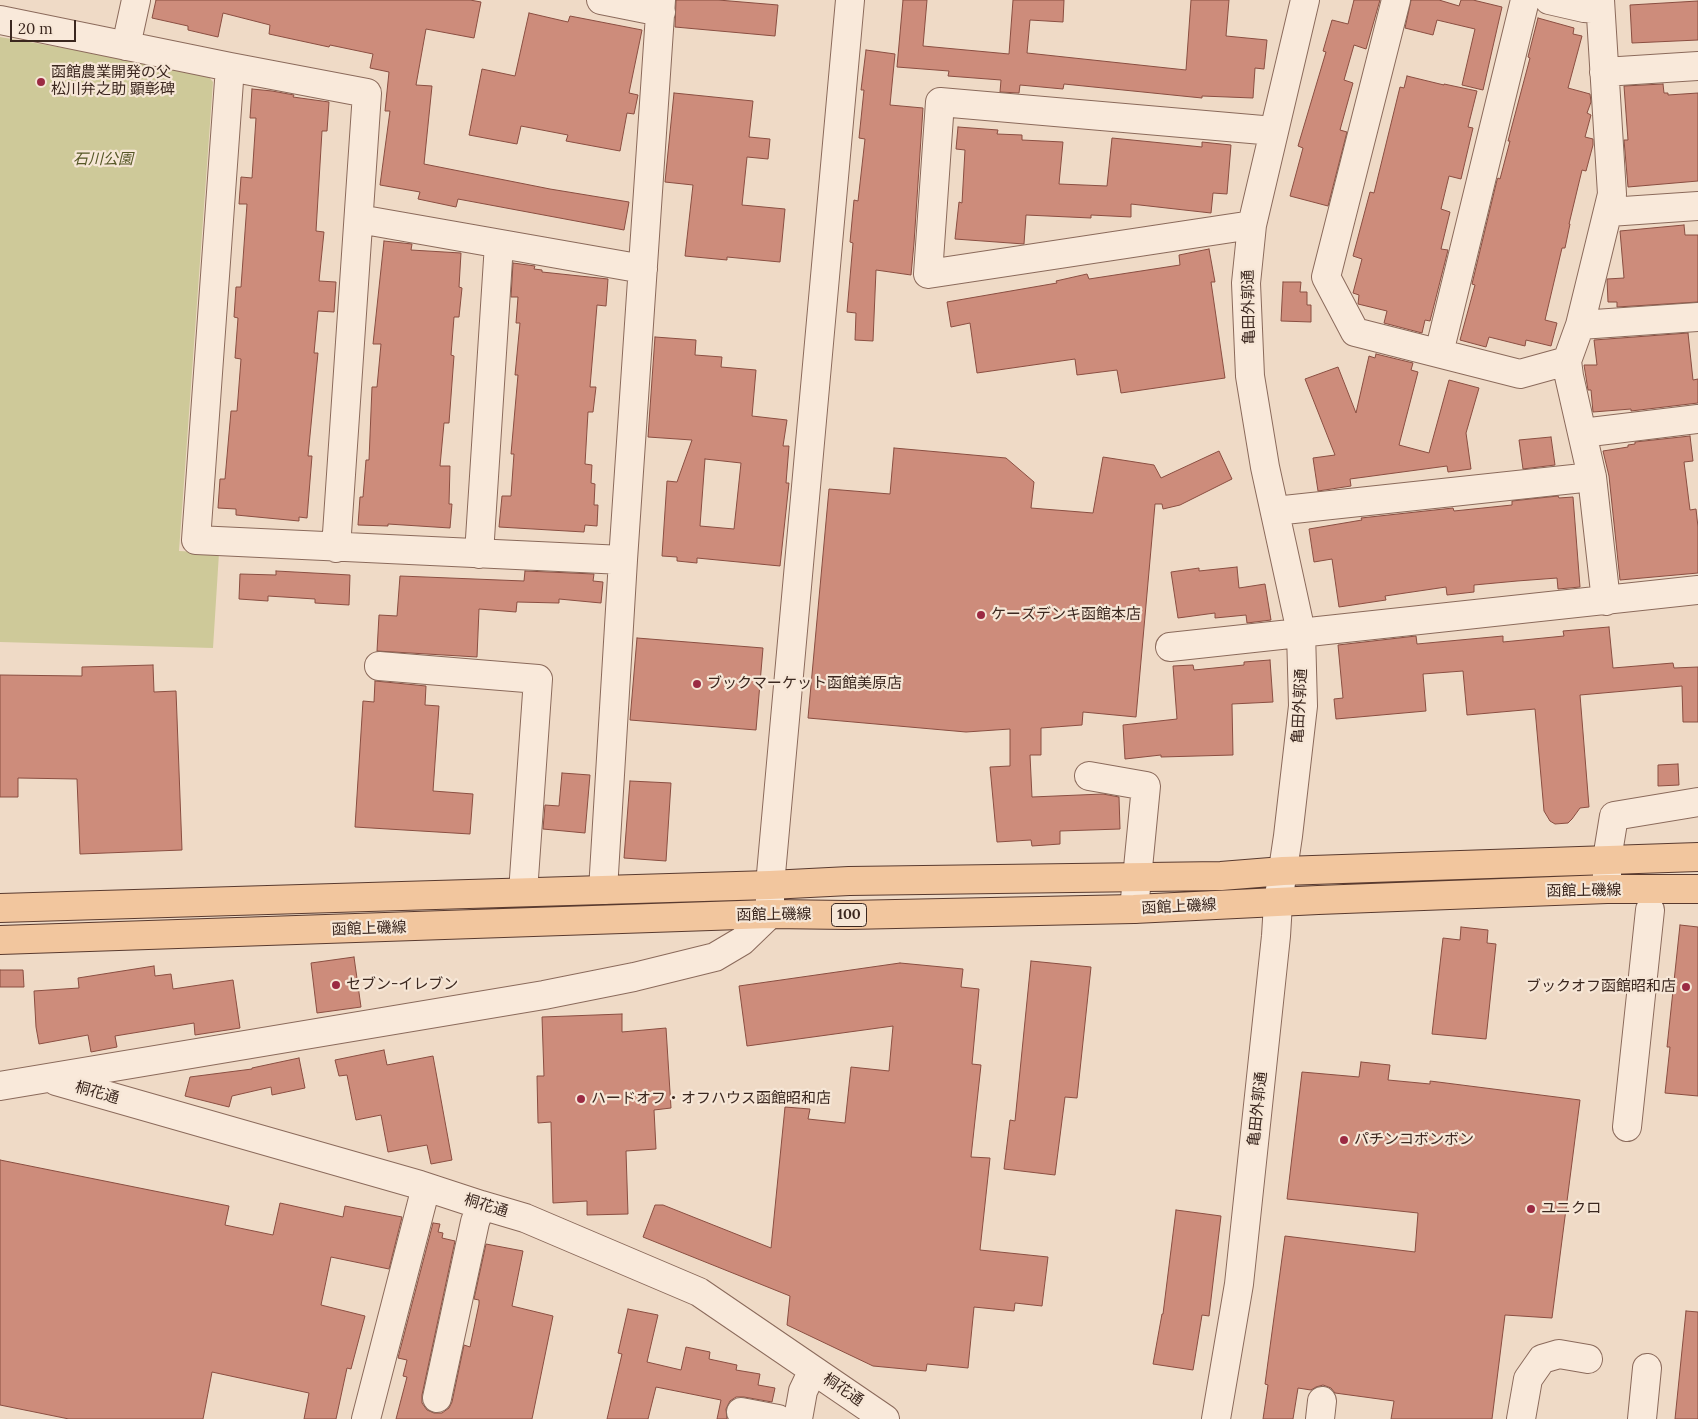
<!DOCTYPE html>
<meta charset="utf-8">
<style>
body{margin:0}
#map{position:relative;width:1698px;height:1419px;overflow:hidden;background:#efdac6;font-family:Lora,serif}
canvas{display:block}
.scale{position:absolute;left:10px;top:20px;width:66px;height:22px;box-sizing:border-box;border:2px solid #3b271f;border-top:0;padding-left:6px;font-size:15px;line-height:18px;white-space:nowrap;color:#3b271f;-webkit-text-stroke:4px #f6e6d6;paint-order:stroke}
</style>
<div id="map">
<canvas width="1698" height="1419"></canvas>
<div class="scale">20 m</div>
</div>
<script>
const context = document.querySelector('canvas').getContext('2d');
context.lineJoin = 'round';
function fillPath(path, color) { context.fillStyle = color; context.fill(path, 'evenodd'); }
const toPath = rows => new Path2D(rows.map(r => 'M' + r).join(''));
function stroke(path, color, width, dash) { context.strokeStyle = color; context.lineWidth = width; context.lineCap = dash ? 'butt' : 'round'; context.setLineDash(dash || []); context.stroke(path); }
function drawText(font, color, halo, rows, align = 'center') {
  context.font = font + ' Lora,"Noto Sans JP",serif'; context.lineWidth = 4.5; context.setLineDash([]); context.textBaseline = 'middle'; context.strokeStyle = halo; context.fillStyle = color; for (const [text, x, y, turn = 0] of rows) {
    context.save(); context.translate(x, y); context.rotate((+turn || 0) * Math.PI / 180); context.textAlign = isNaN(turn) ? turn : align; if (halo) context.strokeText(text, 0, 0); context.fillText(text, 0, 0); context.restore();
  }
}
fillPath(toPath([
 [0,37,205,72,213,82,179,551,219,553,213,648,0,642]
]), '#cec999');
const building = toPath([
 [156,0,470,0,481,2,474,38,426,29,416,85,432,86,424,164,550,189,629,202,624,230,458,199,456,207,418,199,420,192,380,185,390,111,385,111,389,72,370,68,373,54,330,45,329,47,269,34,270,25,223,13,218,37,188,30,188,26,152,18,156,0],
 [676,0,718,0,778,5,775,36,675,27,676,0],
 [903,0,927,0,923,46,1009,54,1013,0,1064,0,1063,22,1030,20,1027,53,1186,70,1191,0,1229,0,1226,36,1267,40,1264,69,1255,68,1253,98,1202,96,1202,98,1064,84,1063,89,1020,85,1019,93,1000,92,1001,80,948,76,949,71,897,67,903,0],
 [1354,0,1380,0,1366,49,1354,45,1344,80,1353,83,1340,130,1347,132,1328,206,1290,196,1303,148,1298,146,1326,52,1323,51,1332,20,1348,24,1354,0],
 [1411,0,1439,0,1459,6,1461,0,1473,0,1502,7,1483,90,1462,85,1475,29,1437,20,1433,35,1405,28,1411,0],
 [1698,1,1698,40,1632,43,1630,5,1698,1],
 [529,13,568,22,570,16,642,30,629,93,638,95,634,114,627,113,620,151,566,141,568,135,521,126,517,144,469,135,482,69,515,76,529,13],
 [1538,18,1574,28,1573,34,1582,36,1568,88,1590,94,1591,102,1587,113,1591,115,1585,137,1593,139,1593,145,1586,171,1582,170,1569,224,1570,224,1565,248,1562,248,1545,320,1557,323,1551,346,1526,340,1525,346,1489,337,1486,347,1460,340,1475,285,1472,284,1497,180,1498,178,1500,179,1510,141,1508,141,1530,58,1528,57,1538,18],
 [866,50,895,54,890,105,923,108,914,243,911,275,876,270,873,341,855,340,856,313,847,312,853,243,850,242,854,200,858,201,865,139,859,138,864,90,861,90,866,50],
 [1407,76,1444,85,1444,84,1477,91,1468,127,1473,128,1461,179,1449,176,1441,209,1450,212,1441,249,1448,250,1430,321,1425,320,1422,333,1384,323,1387,311,1358,304,1359,295,1353,293,1362,259,1353,256,1370,192,1374,193,1400,87,1404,88,1407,76],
 [1663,84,1664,93,1668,93,1668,95,1698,93,1698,181,1628,187,1624,140,1628,140,1624,86,1663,84],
 [252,89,272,91,294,95,293,97,329,102,327,131,322,131,316,231,324,232,319,281,336,282,334,312,318,311,314,353,318,353,308,456,312,456,307,518,299,517,299,521,236,515,236,509,218,508,220,479,225,479,231,411,237,411,241,359,235,358,238,318,234,317,236,287,241,287,247,204,239,204,241,177,252,178,256,118,250,118,252,89],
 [674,93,753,101,749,137,770,139,768,159,747,157,742,205,785,209,780,262,727,257,727,260,685,256,693,185,665,182,674,93],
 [958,127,998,130,997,134,1022,135,1022,140,1063,142,1059,184,1107,186,1112,138,1202,147,1202,142,1231,145,1227,194,1213,193,1211,213,1131,204,1131,217,1091,215,1091,218,1026,215,1024,244,955,239,959,202,962,203,965,150,956,149,958,127],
 [1684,225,1685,235,1698,235,1698,302,1617,307,1617,302,1608,302,1607,279,1624,278,1620,231,1684,225],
 [384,241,412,244,411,250,461,253,459,287,462,288,459,317,454,317,451,355,454,356,449,423,444,423,440,466,450,466,449,504,452,504,450,528,388,524,388,526,358,525,360,497,363,497,366,460,369,460,372,387,377,387,381,344,373,344,384,241],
 [1209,249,1215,282,1211,282,1225,378,1121,393,1117,370,1077,375,1075,359,977,373,970,323,951,327,947,302,1057,283,1056,281,1087,274,1089,279,1180,265,1179,255,1209,249],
 [513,263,535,266,534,269,542,270,542,272,608,279,606,306,597,305,590,387,596,387,593,412,588,412,585,464,592,465,591,483,595,484,594,505,598,505,597,526,585,525,584,532,499,527,502,496,511,496,514,454,511,454,518,375,515,375,520,323,516,323,518,297,511,297,513,263],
 [1283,282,1301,282,1300,292,1307,292,1307,305,1311,305,1311,322,1281,321,1283,282],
 [1688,333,1693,380,1698,379,1698,403,1631,411,1631,409,1593,412,1591,390,1588,390,1584,365,1597,365,1594,340,1688,333],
 [655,337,696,340,695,355,722,357,721,367,756,370,752,416,787,420,783,446,789,446,786,483,789,483,780,566,697,558,697,563,677,561,677,557,662,556,667,481,677,482,692,440,648,437,655,337],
 [705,459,741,463,734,529,700,526,705,459],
 [1376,354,1413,363,1411,370,1418,372,1399,445,1429,453,1449,380,1479,388,1466,433,1471,469,1448,472,1447,466,1350,479,1351,486,1318,491,1313,458,1335,455,1305,379,1338,367,1356,413,1369,356,1375,358,1376,354],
 [1690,436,1693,461,1684,462,1690,510,1696,509,1698,527,1698,573,1620,580,1609,476,1603,451,1628,447,1628,445,1635,444,1635,442,1690,436],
 [1551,437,1555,465,1523,469,1519,440,1551,437],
 [894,448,1006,458,1034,482,1031,508,1093,513,1103,457,1154,465,1161,478,1219,451,1232,479,1180,505,1163,509,1162,504,1155,504,1136,717,1083,712,1082,725,1041,728,1041,755,1030,755,1032,797,1103,794,1119,797,1120,829,1060,831,1060,844,1032,846,1031,840,997,842,990,767,1010,766,1010,729,966,732,808,718,829,489,890,494,894,448],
 [1558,496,1559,498,1573,497,1580,587,1558,589,1557,578,1517,581,1474,585,1474,592,1447,595,1446,587,1385,596,1386,600,1339,607,1332,559,1314,562,1309,529,1362,520,1361,518,1453,508,1454,511,1512,505,1512,501,1558,496],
 [1237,567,1239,588,1265,584,1271,620,1247,623,1246,615,1215,618,1215,613,1178,618,1171,572,1199,568,1199,571,1237,567],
 [276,571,350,575,349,605,315,603,315,599,268,596,268,601,239,599,240,574,276,575,276,571],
 [525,571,594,574,593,581,603,582,601,603,559,599,559,603,517,602,516,612,479,609,477,657,377,651,379,615,397,616,400,576,524,581,525,571],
 [1609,627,1613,668,1673,663,1674,668,1698,667,1698,722,1683,722,1682,686,1580,695,1589,807,1580,808,1572,819,1568,823,1555,824,1550,821,1544,811,1535,709,1467,715,1463,671,1423,674,1426,711,1336,719,1334,699,1343,698,1338,645,1416,636,1417,644,1503,636,1503,642,1564,636,1563,631,1609,627],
 [637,638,763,648,756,730,630,720,637,638],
 [1270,660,1273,702,1232,704,1233,755,1161,757,1161,755,1125,759,1123,725,1177,719,1173,666,1193,665,1194,670,1244,665,1244,662,1270,660],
 [153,665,154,692,176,691,182,850,80,854,77,779,18,778,18,797,0,797,0,675,82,676,82,667,153,665],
 [375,681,426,686,425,705,439,706,433,791,473,794,470,834,355,827,363,701,374,702,375,681],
 [1678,764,1679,785,1658,786,1658,765,1678,764],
 [562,773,590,775,585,833,543,829,545,805,559,806,562,773],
 [630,781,671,783,666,861,624,858,630,781],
 [1680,925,1698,927,1698,1096,1665,1093,1670,1047,1667,1047,1680,925],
 [1461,927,1488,930,1487,943,1496,944,1486,1039,1432,1034,1443,938,1460,940,1461,927],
 [354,957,361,1007,317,1013,311,963,354,957],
 [1031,961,1091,967,1077,1098,1065,1097,1055,1175,1004,1169,1010,1120,1015,1121,1031,961],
 [900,963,963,969,961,987,979,989,972,1064,981,1065,971,1157,990,1158,980,1250,1048,1257,1042,1306,1015,1303,1014,1311,974,1307,968,1368,927,1364,926,1371,873,1366,787,1325,790,1296,643,1237,655,1205,663,1205,771,1248,785,1107,810,1109,808,1119,845,1123,851,1067,889,1071,893,1026,747,1046,739,986,900,963],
 [154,966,155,976,171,974,173,989,233,980,240,1028,195,1035,194,1023,115,1036,117,1047,91,1052,88,1035,39,1044,36,1027,34,991,79,988,78,978,154,966],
 [0,970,23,970,24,987,0,987,0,970],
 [622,1014,622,1032,666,1028,671,1108,654,1110,656,1149,626,1151,628,1214,587,1215,587,1201,553,1203,551,1122,538,1123,537,1076,544,1076,542,1017,622,1014],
 [384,1050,387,1065,433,1056,452,1160,431,1164,427,1145,388,1152,381,1115,356,1120,347,1075,339,1076,335,1060,384,1050],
 [299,1058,305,1088,272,1095,271,1087,232,1096,229,1107,185,1096,190,1077,252,1069,252,1068,299,1058],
 [1361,1062,1390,1065,1388,1080,1430,1084,1430,1081,1580,1100,1552,1318,1505,1315,1492,1419,1391,1419,1394,1401,1335,1393,1331,1388,1323,1385,1316,1387,1311,1390,1298,1388,1293,1419,1263,1419,1268,1385,1265,1384,1285,1236,1415,1252,1418,1213,1287,1199,1302,1072,1359,1077,1361,1062],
 [0,1160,229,1206,225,1225,273,1235,280,1203,343,1217,345,1206,402,1217,389,1269,331,1257,321,1305,365,1316,351,1369,347,1368,336,1419,304,1419,309,1393,212,1372,203,1419,69,1419,0,1405,0,1160],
 [1176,1210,1221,1216,1209,1316,1202,1315,1193,1370,1153,1364,1162,1314,1163,1314,1176,1210],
 [433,1223,440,1224,438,1232,443,1233,442,1238,455,1241,422,1395,422,1403,427,1410,434,1413,442,1413,449,1408,452,1402,464,1345,470,1347,479,1304,479,1300,474,1299,486,1244,523,1251,512,1306,553,1316,532,1419,396,1419,407,1377,403,1376,407,1360,398,1358,433,1223],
 [628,1309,658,1315,647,1362,681,1370,686,1347,710,1352,709,1359,737,1365,736,1370,760,1374,758,1385,775,1388,772,1402,744,1397,736,1397,730,1401,726,1409,727,1419,717,1419,721,1400,656,1387,648,1419,607,1419,622,1354,618,1353,628,1309],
 [1686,1311,1698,1312,1698,1419,1675,1419,1686,1311]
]);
fillPath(building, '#cd8c7b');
stroke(building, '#8a4e41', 1);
const minor = toPath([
 [601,0,661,12],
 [1396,0,1326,277,1355,332,1520,374,1567,361],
 [1549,0,1584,8,1600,9],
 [1600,0,1612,194,1580,325,1567,361,1569,376,1592,477,1606,601],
 [0,20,230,67,367,93,336,548],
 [126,46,136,0],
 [230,67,196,540,623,560],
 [1604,72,1698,66],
 [1609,212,1698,206],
 [359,219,643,269],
 [1252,225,928,274,940,102,1274,131],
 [1580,325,1698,317],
 [1439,353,1525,0],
 [1582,433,1698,419],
 [1275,511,1592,477],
 [479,554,499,244],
 [1170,647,1698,590],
 [379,666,538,679,523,892],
 [1089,776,1146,786,1134,909],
 [1607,889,1607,859,1614,816,1698,802],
 [603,890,623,560,661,0],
 [56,1081,420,1185,481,1205,525,1218,699,1292,885,1419],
 [0,1086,544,995,634,977,715,957,742,941,770,914,770,885,850,0],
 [1627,1127,1650,910],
 [437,1398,475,1222,481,1205],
 [741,1412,778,1419],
 [366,1419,426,1187],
 [798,1419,803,1391,813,1370],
 [1216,1419,1239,1284,1276,936,1278,903,1288,836,1303,706,1301,632,1265,467,1250,376,1246,283,1252,225,1305,0],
 [1320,1419,1322,1401],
 [1521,1419,1528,1379,1542,1359,1559,1354,1588,1359],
 [1642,1419,1647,1368]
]);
const major = toPath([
 [0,908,770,885,849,881,1221,876,1283,871,1698,857],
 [0,940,770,914,848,915,1134,909,1318,900,1607,889,1698,889]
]);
stroke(minor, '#8b6a5b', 30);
stroke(major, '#593a2f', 30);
stroke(minor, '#f9e9da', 28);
stroke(major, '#f2c69e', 28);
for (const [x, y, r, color] of [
 [41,82,5,"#9b2a43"],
 [981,615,5,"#9b2a43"],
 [697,684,5,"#9b2a43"],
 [336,985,5,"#9b2a43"],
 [1686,987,5,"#9b2a43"],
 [581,1099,5,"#9b2a43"],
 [1344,1140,5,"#9b2a43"],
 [1531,1209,5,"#9b2a43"]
]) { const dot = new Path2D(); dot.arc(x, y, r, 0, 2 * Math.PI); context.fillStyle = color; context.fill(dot); stroke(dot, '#f6e6d6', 2); }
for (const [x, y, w] of [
 [849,915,35]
]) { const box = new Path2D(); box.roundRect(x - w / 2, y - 11.5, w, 23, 4); context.fillStyle = '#f6e6d6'; context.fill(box); stroke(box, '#3b271f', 1); }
drawText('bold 14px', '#3b271f', null, [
 ["100",849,915]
]);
drawText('15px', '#3b271f', '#f6e6d6', [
 ["函館農業開発の父",51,73],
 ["松川弁之助 顕彰碑",51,90],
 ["ケーズデンキ函館本店",991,615],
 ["ブックマーケット函館美原店",707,684],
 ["セブン-イレブン",346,985],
 ["ブックオフ函館昭和店",1676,987,"right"],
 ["ハードオフ・オフハウス函館昭和店",591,1099],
 ["パチンコボンボン",1354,1140],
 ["ユニクロ",1541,1209]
], 'left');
drawText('italic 15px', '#555726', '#f6e6d6', [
 ["石川公園",103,160]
]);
drawText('15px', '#3b271f', '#f6e6d6', [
 ["亀田外郭通",1249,307,-91],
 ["亀田外郭通",1300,706,-87],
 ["函館上磯線",1584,891,-1],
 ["函館上磯線",1179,907,-3],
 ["函館上磯線",774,915,-1],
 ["函館上磯線",369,929,-2],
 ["桐花通",97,1093,16],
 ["亀田外郭通",1258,1109,-84],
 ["桐花通",486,1206,17],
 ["桐花通",843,1390,34]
]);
</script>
